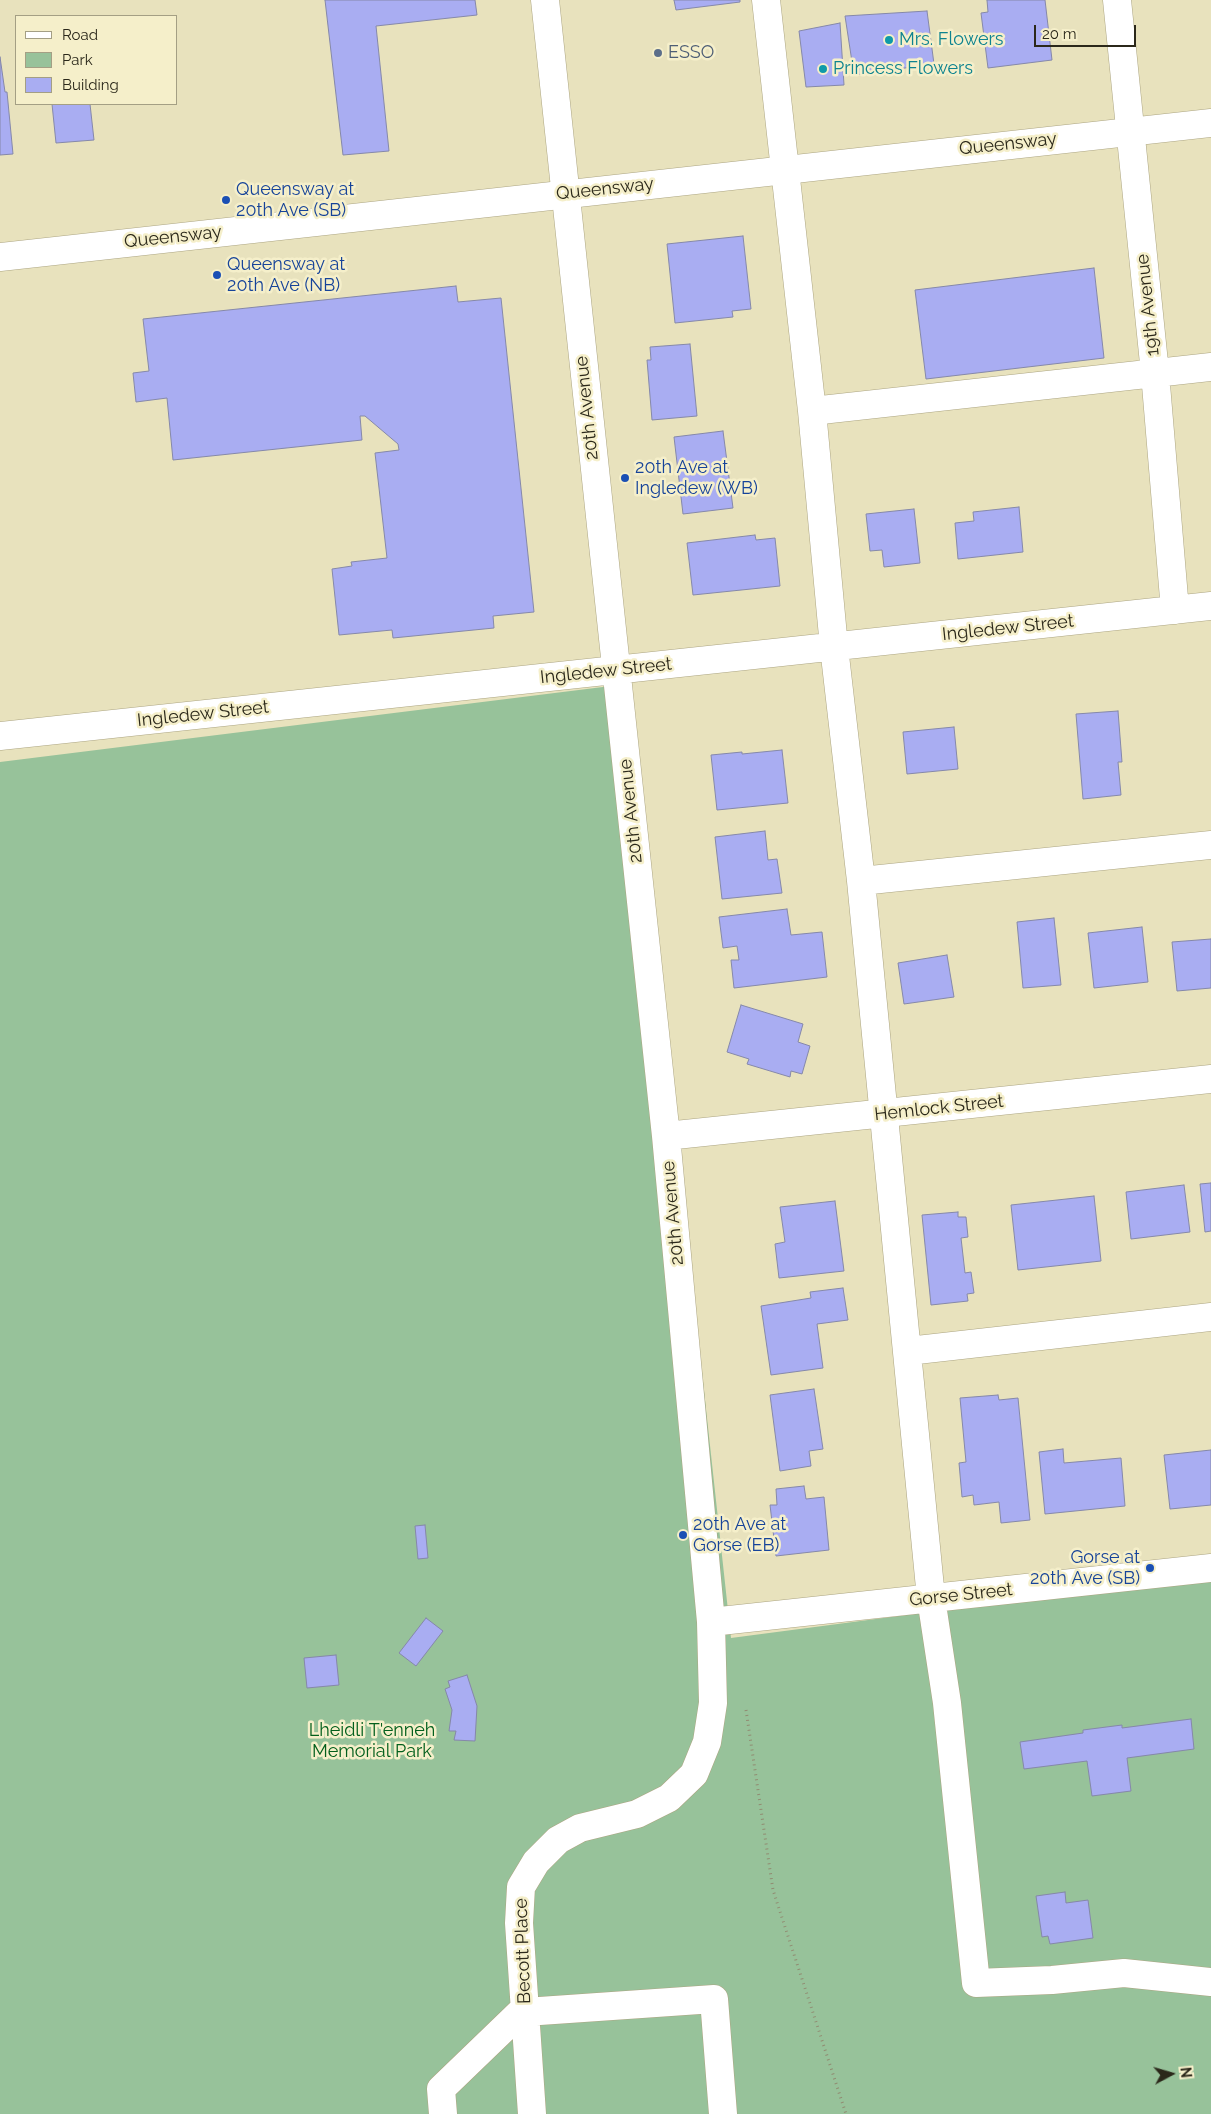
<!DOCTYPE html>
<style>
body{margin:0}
#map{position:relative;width:1211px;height:2114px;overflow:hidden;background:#e8e2bd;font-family:Raleway,sans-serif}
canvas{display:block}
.legend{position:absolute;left:15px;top:15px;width:162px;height:90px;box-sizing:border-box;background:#f5efca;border:1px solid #a49f84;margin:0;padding:6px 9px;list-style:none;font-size:15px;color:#2b281a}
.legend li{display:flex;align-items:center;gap:10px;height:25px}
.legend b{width:25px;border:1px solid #a49f84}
.north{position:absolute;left:1146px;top:2049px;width:50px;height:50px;-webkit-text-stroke:4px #f5efca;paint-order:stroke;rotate:84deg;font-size:14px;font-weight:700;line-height:20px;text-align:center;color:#2b281a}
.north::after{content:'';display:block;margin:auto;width:18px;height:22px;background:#2b281a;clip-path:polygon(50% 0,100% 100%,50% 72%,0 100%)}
.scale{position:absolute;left:1034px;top:25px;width:102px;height:22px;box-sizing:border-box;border:2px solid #2b281a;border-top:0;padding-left:6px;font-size:15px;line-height:18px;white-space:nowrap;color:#2b281a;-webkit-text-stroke:4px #f5efca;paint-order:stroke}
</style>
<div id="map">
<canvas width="1211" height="2114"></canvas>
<ul class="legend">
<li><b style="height:6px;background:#fff"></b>Road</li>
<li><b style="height:14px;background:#97c29a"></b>Park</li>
<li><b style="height:14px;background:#a9adf2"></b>Building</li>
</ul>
<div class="north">N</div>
<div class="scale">20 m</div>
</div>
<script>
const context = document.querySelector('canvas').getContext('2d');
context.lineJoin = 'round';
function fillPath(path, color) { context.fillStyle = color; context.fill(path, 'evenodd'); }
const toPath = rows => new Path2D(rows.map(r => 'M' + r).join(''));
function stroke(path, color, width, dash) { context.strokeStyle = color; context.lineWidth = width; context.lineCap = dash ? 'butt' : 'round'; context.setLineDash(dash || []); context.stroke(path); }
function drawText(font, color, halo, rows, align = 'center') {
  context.font = font + ' Raleway,sans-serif'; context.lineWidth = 5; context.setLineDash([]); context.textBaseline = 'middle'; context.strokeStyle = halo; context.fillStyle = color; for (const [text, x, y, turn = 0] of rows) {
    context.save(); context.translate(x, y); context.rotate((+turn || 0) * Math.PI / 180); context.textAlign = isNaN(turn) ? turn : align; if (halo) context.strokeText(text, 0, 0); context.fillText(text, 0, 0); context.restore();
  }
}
fillPath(toPath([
 [627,684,731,1638,1211,1575,1211,2114,0,2114,0,762]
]), '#97c29a');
const building = toPath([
 [325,0,475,0,477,15,376,26,389,151,343,155,325,0],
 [674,0,740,0,740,2,676,10,674,0],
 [987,0,1045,0,1052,60,988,68,981,13,988,12,987,0],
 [927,11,934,64,854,75,845,16,927,11],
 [840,23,844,85,806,87,799,31,840,23],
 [0,57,5,92,7,92,13,154,0,155,0,57],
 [52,104,90,104,94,140,56,143,52,104],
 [743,236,751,309,732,311,733,317,675,323,667,244,743,236],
 [1094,268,1104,358,926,379,915,290,1094,268],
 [456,286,458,302,501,298,534,612,493,616,494,628,393,638,392,630,339,635,332,569,352,566,351,562,387,558,375,453,399,450,398,444,365,416,360,416,362,440,173,460,167,398,136,402,133,373,149,371,143,319,456,286],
 [690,344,697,416,652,420,647,360,651,360,650,347,690,344],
 [723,431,733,508,683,514,674,437,723,431],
 [1019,507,1023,552,958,559,955,523,974,521,973,512,1019,507],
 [914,509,920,563,884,567,882,550,870,551,866,514,914,509],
 [755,535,756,540,775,538,780,586,693,595,687,543,755,535],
 [1118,711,1122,762,1118,762,1121,795,1083,799,1076,714,1118,711],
 [954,727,958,769,907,774,903,732,954,727],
 [782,750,788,803,717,810,711,755,742,752,742,754,782,750],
 [765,831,768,860,777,859,782,893,722,899,715,837,765,831],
 [787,909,791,935,822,932,827,977,734,988,731,960,739,960,737,946,723,948,719,917,787,909],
 [1054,918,1061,985,1023,988,1017,922,1054,918],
 [1142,927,1148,982,1094,988,1088,933,1142,927],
 [1211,939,1211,988,1177,991,1172,942,1211,939],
 [947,955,954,997,904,1004,898,963,947,955],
 [741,1005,803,1024,798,1042,810,1046,802,1074,791,1071,790,1077,747,1064,749,1059,727,1052,741,1005],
 [1211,1183,1211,1231,1205,1232,1200,1184,1211,1183],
 [1184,1185,1190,1232,1131,1239,1126,1192,1184,1185],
 [1094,1196,1101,1261,1018,1270,1011,1205,1094,1196],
 [835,1201,844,1271,779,1278,775,1244,785,1242,780,1207,835,1201],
 [958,1212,958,1217,966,1217,968,1237,961,1238,965,1273,971,1272,974,1293,967,1294,968,1301,931,1305,922,1215,958,1212],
 [843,1288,848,1320,817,1324,823,1368,771,1375,761,1306,811,1298,810,1292,843,1288],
 [814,1389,823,1449,809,1451,811,1466,780,1471,770,1395,814,1389],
 [998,1395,999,1400,1018,1398,1030,1520,1001,1523,999,1502,974,1505,973,1495,962,1497,959,1463,966,1462,960,1398,998,1395],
 [1063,1449,1064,1463,1121,1458,1125,1506,1045,1514,1039,1452,1063,1449],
 [1211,1450,1211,1505,1170,1509,1164,1455,1211,1450],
 [804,1486,806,1499,824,1497,829,1550,776,1556,770,1505,777,1505,776,1489,804,1486],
 [425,1525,428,1558,418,1559,415,1526,425,1525],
 [426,1618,443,1631,416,1666,399,1653,426,1618],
 [336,1655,339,1685,307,1688,304,1658,336,1655],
 [467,1675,477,1706,475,1741,454,1740,456,1731,449,1731,452,1710,445,1689,450,1687,448,1681,467,1675],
 [1191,1719,1194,1749,1127,1758,1131,1791,1092,1796,1087,1761,1024,1769,1020,1742,1083,1733,1083,1730,1122,1725,1122,1728,1191,1719],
 [1065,1892,1066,1903,1088,1900,1093,1938,1050,1944,1048,1936,1042,1937,1036,1896,1065,1892]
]);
fillPath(building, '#a9adf2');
stroke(building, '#8588a9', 1);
const minor = toPath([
 [766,0,812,411,834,647,861,881,931,1598,947,1703,976,1983,1052,1980,1124,1973,1211,1982],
 [1117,0,1155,373,1175,610],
 [812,411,1211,367],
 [0,736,1211,606],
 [861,881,1211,845],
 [666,1136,1211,1079],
 [908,1351,1211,1317],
 [711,1622,1211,1568],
 [525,2012,714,1999,723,2114],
 [443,2114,441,2089,525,2008],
 [532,2114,519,1923,521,1887,536,1862,558,1840,580,1828,637,1814,669,1798,694,1774,707,1742,713,1703,711,1622,666,1136,545,0]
]);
const major = toPath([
 [0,257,1211,123]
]);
stroke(minor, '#aca582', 29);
stroke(major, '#aca582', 29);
stroke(toPath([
 [746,1710,773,1890,846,2114]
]), '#918c72', 3, [1, 4]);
stroke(minor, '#fff', 28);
stroke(major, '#fff', 28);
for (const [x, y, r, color] of [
 [889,40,5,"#0f9aa8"],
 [658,53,5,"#5c6f8a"],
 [823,69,5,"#0f9aa8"],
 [226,200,5,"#1a4fb4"],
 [217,275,5,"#1a4fb4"],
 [625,478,5,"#1a4fb4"],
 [683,1535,5,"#1a4fb4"],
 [1150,1568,5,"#1a4fb4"]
]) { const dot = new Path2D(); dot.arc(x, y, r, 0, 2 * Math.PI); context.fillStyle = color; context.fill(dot); stroke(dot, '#f5efca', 2); }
drawText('18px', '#0d838f', '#f5efca', [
 ["Mrs. Flowers",899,40],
 ["Princess Flowers",833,69]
], 'left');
drawText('18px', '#4e5e75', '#f5efca', [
 ["ESSO",668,53]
], 'left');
drawText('18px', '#2b281a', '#f5efca', [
 ["Queensway",1008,144,-6],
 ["Queensway",605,189,-6],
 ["Queensway",173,237,-6],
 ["19th Avenue",1148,305,-96],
 ["20th Avenue",587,408,-96],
 ["Ingledew Street",1008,628,-6],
 ["Ingledew Street",606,671,-6],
 ["Ingledew Street",203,714,-6],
 ["20th Avenue",631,811,-96],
 ["Hemlock Street",939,1108,-6],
 ["20th Avenue",673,1213,-95],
 ["Gorse Street",961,1595,-6],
 ["Becott Place",523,1951,-92]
]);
drawText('18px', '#164399', '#f5efca', [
 ["Queensway at",236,190],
 ["20th Ave (SB)",236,211],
 ["Queensway at",227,265],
 ["20th Ave (NB)",227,286],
 ["20th Ave at",635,468],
 ["Ingledew (WB)",635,489],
 ["20th Ave at",693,1525],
 ["Gorse (EB)",693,1546],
 ["Gorse at",1140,1558,"right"],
 ["20th Ave (SB)",1140,1579,"right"]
], 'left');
drawText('18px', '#025f1c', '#f5efca', [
 ["Lheidli T'enneh",372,1731],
 ["Memorial Park",372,1752]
]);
</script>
